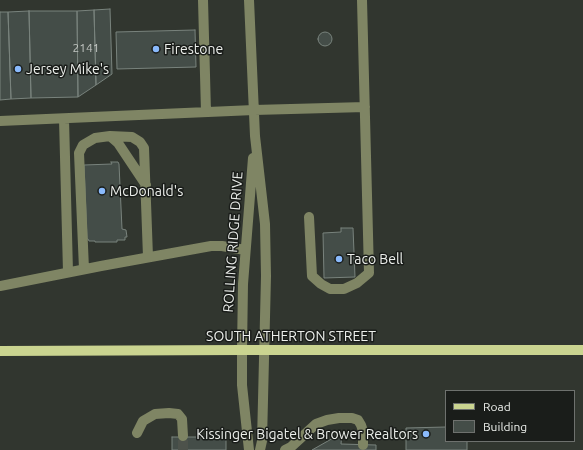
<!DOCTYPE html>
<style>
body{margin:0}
#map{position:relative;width:583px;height:450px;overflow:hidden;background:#31362f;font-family:Ubuntu,sans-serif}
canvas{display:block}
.legend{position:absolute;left:445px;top:390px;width:130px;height:52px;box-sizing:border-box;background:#1a1d1a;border:1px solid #6e716e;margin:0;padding:5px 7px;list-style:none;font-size:12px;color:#ecefeb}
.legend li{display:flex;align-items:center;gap:8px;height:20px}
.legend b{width:20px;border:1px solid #6e716e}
</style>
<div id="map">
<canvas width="583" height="450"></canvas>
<ul class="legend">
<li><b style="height:5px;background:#cad490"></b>Road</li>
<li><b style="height:11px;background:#444d48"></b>Building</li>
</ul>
</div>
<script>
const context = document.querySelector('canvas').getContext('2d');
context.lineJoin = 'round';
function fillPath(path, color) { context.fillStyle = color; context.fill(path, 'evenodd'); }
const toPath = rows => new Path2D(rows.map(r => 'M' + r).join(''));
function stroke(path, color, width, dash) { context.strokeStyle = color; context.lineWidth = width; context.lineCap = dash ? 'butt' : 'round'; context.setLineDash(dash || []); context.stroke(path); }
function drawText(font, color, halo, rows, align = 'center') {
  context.font = font + ' Ubuntu,sans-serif'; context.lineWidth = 3; context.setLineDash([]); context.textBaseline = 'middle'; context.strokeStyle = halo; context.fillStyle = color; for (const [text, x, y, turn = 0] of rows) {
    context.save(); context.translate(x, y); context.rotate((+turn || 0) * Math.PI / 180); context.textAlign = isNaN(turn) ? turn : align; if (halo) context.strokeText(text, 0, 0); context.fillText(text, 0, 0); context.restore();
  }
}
const building = toPath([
 [110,9,112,74,96,85,94,10,110,9],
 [94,10,96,85,78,97,77,11,94,10],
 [29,11,77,11,78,97,31,98,29,11],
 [29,11,31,98,11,99,8,12,29,11],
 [0,12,8,12,11,99,0,100,0,12],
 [195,30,196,67,117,69,116,32,195,30],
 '318 39a7 7 0 1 1 14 0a7 7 0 1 1-14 0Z',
 [111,162,118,162,119,164,122,229,126,230,127,237,125,237,125,240,117,240,117,242,95,242,95,241,89,241,88,239,87,239,84,165,112,164,111,162],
 [341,228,353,228,355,277,324,278,323,233,341,232,341,228],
 [446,427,446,441,467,441,467,450,406,450,406,428,446,427],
 [342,433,341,444,376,445,376,450,312,450,342,433],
 [172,437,226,437,226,450,172,450,172,437]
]);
fillPath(building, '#444d48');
stroke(building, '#79837d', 1);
stroke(toPath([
 [183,450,183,436]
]), '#4d524b', 10, [10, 5]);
stroke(toPath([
 [203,0,206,112],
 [249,0,255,136,265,224,266,276,262,441,260,450],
 [64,119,68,272],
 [0,121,254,110,365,107],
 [110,136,132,137,140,142,144,148,148,257],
 [309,217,312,276,321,284,330,289,344,289,357,283,369,273,362,0],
 [84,269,79,153,83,145,95,138,110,136,118,143,146,185],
 [0,286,101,266,211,246,222,246,245,250],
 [137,433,143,421,155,414,169,413,178,414,182,419,183,436],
 [249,450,242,385,242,350,243,284,253,158],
 [285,450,291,447,316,424,327,420,339,418,352,418,358,420,361,425,363,431,363,445]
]), '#7f8564', 10);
stroke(toPath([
 [0,351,242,350,583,350]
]), '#cad490', 10);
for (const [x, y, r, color] of [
 [156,49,4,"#8abafc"],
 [18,69,4,"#8abafc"],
 [102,191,4,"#8abafc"],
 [339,259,4,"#8abafc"],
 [426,434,4,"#8abafc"]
]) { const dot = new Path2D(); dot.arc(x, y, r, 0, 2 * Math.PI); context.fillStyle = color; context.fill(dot); stroke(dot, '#1a1d1a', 1.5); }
drawText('12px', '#c2c6c2', null, [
 ["2141",86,48]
]);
drawText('14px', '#ecefeb', '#1a1d1a', [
 ["Firestone",164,49],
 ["Jersey Mike's",26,69],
 ["McDonald's",110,191],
 ["Taco Bell",347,259],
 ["Kissinger Bigatel & Brower Realtors",418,434,"right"]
], 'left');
drawText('14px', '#ecefeb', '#1a1d1a', [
 ["ROLLING RIDGE DRIVE",233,242,-86],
 ["SOUTH ATHERTON STREET",291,336]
]);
</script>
